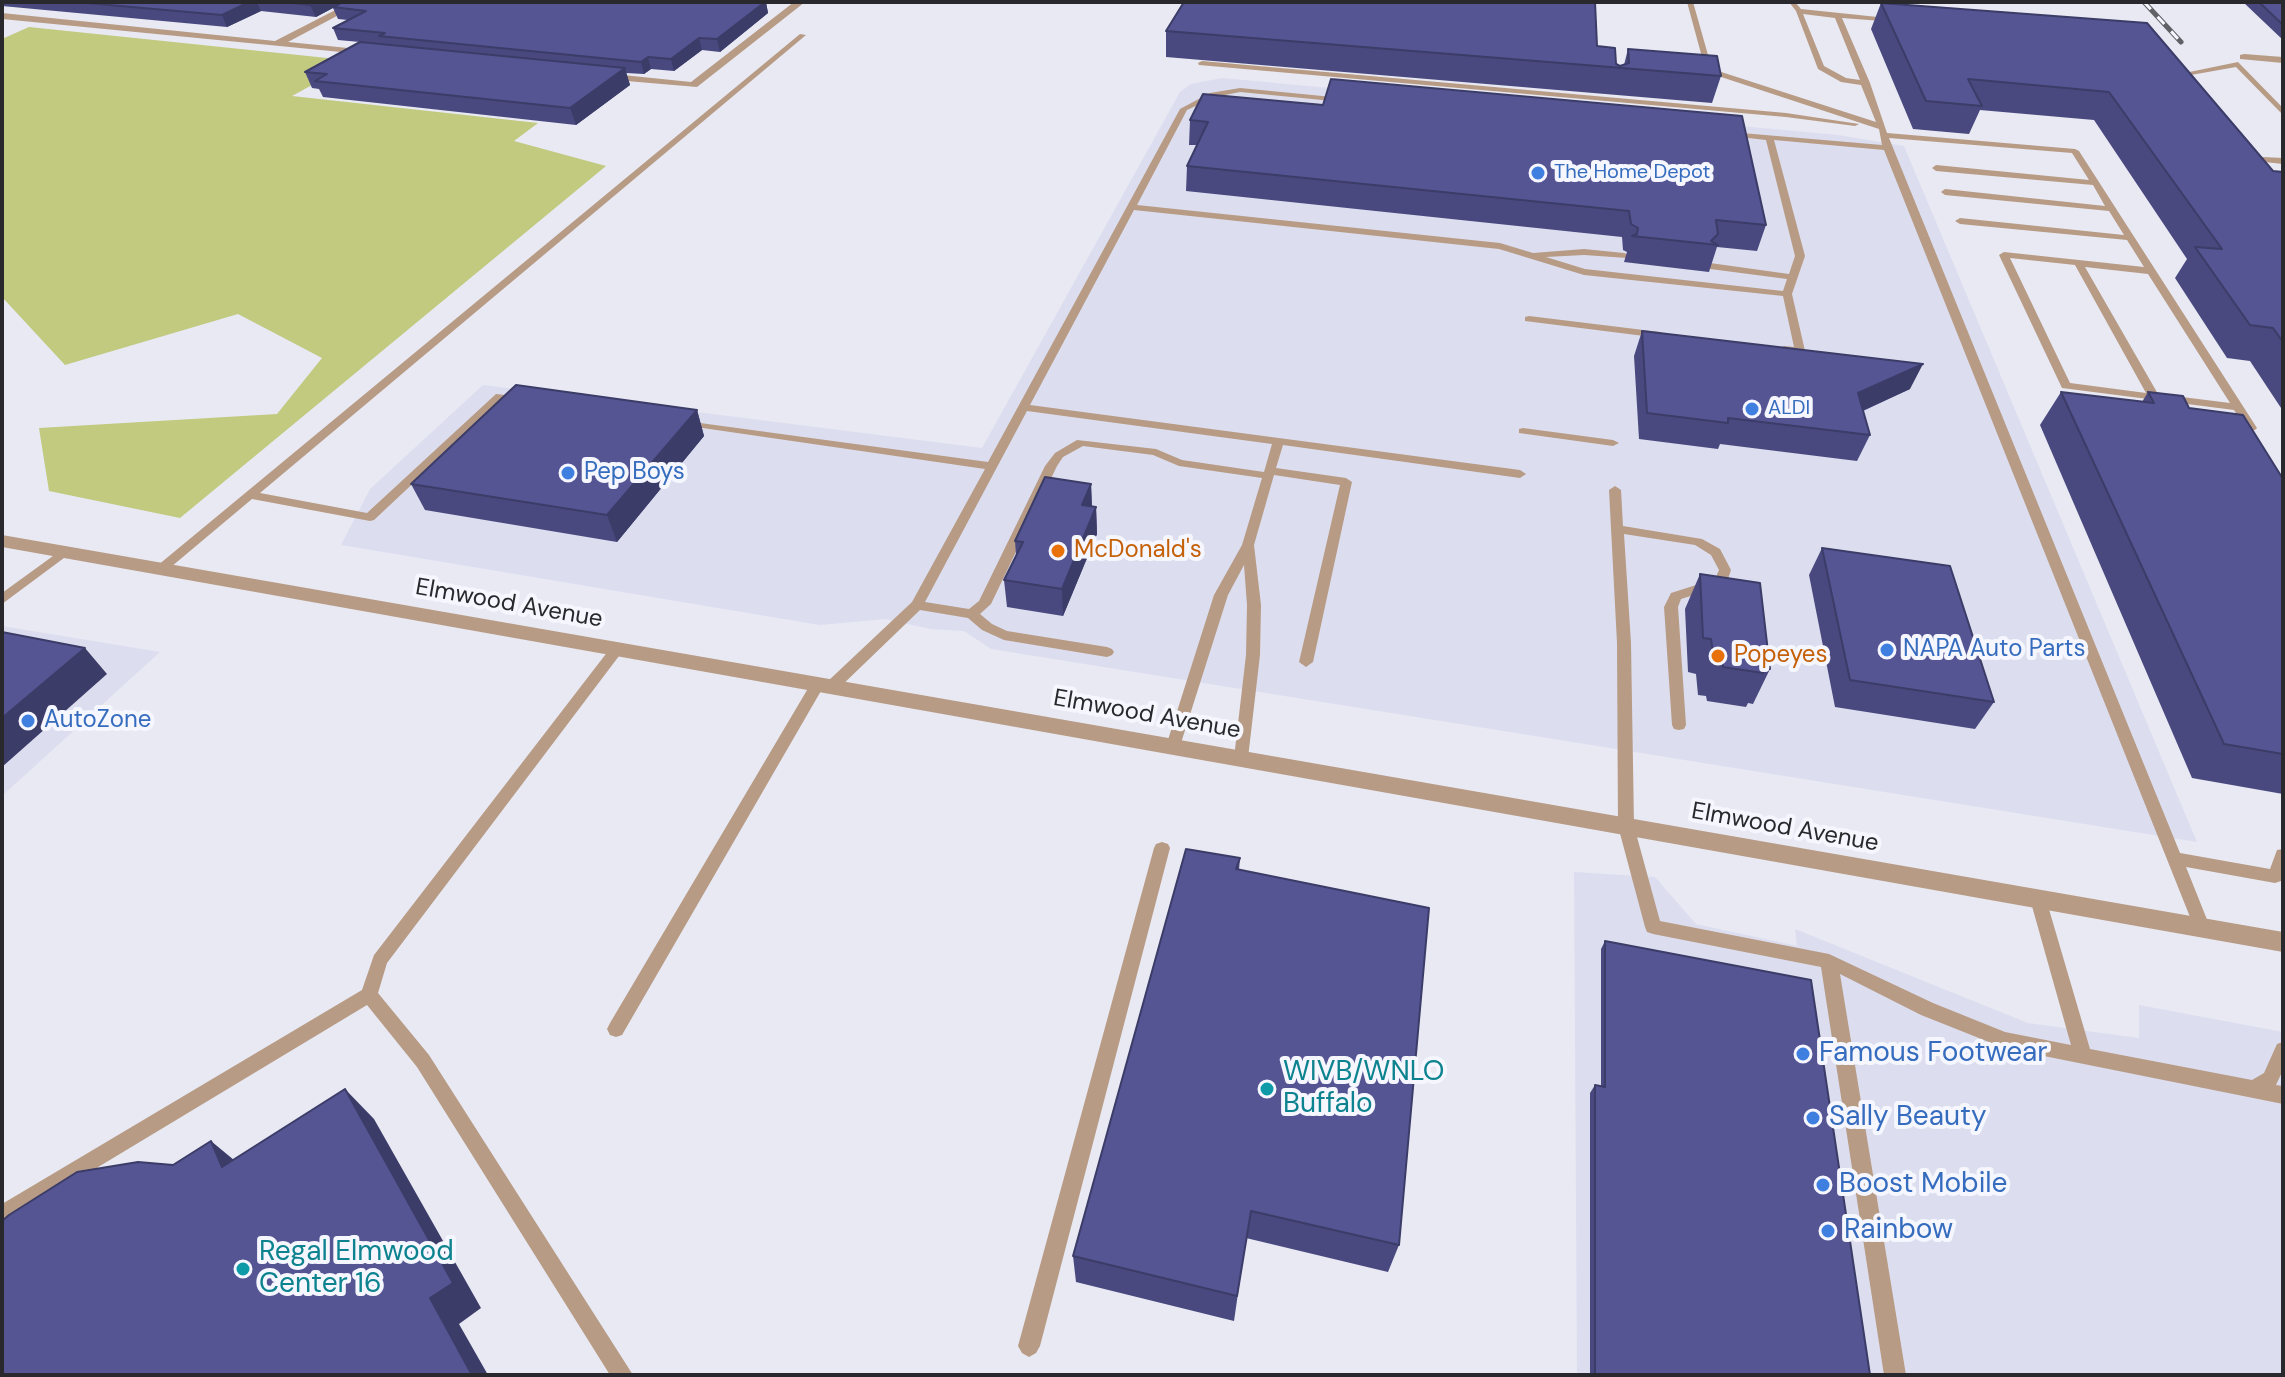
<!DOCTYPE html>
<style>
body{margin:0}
#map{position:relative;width:2285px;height:1377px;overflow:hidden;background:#e8e9f3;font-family:"DM Sans",sans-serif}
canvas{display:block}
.frame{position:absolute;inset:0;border:4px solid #29292d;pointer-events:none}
</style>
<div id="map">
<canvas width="2285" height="1377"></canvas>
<div class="frame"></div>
</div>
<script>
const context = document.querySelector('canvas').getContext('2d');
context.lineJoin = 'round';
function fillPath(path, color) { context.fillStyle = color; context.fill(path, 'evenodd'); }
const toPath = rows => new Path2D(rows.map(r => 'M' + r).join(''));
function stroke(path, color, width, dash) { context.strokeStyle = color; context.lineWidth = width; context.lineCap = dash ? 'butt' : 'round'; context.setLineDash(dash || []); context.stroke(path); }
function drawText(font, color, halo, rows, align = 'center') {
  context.font = font + ' "DM Sans",sans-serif'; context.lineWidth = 8; context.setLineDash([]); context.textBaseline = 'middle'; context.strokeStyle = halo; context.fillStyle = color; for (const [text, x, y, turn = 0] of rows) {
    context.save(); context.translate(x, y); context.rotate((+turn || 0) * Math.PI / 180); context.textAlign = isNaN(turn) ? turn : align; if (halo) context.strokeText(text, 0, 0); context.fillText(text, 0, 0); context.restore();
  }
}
fillPath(toPath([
 [1222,78,1838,135,1904,146,2197,842,991,649,964,631,930,629,886,619,820,625,341,545,370,489,483,385,982,448,1180,92,1191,84],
 [2,626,160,652,2,796],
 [1574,872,1655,877,1696,924,1797,946,1795,929,2028,1023,2139,1038,2139,1005,2283,1032,2283,1375,1577,1375]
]), '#dcdeef');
fillPath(toPath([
 [29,27,356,61,292,96,538,123,514,141,606,166,180,518,49,491,39,428,277,414,322,358,238,314,65,365,2,297,2,39]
]), '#c1ca7f');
fillPath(toPath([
 [1687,2,1693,2,1712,69,1876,122,1861,85,1841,82,1818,69,1796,11,1789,2,1795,2,1801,9,1897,19,1895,22,1842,18,1870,83,1887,133,2075,149,2079,151,2257,428,2255,430,2247,430,2234,410,2062,388,1999,255,2004,252,2144,267,2127,240,1960,224,1955,221,1960,218,2124,235,2109,211,1945,195,1941,192,1945,189,2105,206,2093,185,1936,171,1932,168,1936,165,2089,180,2072,153,1889,138,2180,853,2270,869,2277,850,2283,849,2283,876,2281,881,2275,883,2186,867,2210,927,2208,932,2202,934,2196,932,1884,150,1774,140,1805,256,1792,294,1805,351,1800,354,1784,352,1779,349,1784,346,1794,347,1783,296,1584,275,1499,249,1134,210,1030,405,1520,470,1526,474,1520,478,1283,445,1276,468,1346,478,1352,482,1313,662,1306,667,1299,662,1340,485,1274,475,1254,545,1261,605,1260,655,1248,758,1246,762,1241,764,1236,762,1234,758,1246,655,1247,605,1244,565,1228,595,1180,746,1178,750,1173,751,1168,750,1166,746,1214,595,1242,545,1262,478,1179,466,1153,455,1083,446,1063,457,1057,466,991,604,980,614,992,624,1007,631,1107,647,1112,649,1114,652,1112,655,1107,657,1004,640,982,630,968,618,920,610,837,690,827,690,825,686,827,682,912,602,985,469,682,425,678,424,678,420,988,462,1180,109,1210,93,1240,88,1343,98,1347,100,1343,102,1240,92,1215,97,1187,110,1137,205,1500,243,1533,253,1584,249,1624,253,1627,254,1627,258,1584,255,1546,257,1585,269,1783,291,1787,279,1710,269,1705,266,1710,263,1789,274,1795,256,1766,140,1730,136,1726,134,1730,132,1882,145,1879,129,1706,72,1687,2],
 [1803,14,1835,18,1860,80,1846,78,1824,66,1803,14],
 [2010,258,2075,265,2146,393,2070,383,2010,258],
 [2085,267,2148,274,2230,403,2158,394,2085,267],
 [1027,411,1272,444,1264,472,1182,460,1156,449,1077,440,1055,453,1045,466,979,601,969,609,925,602,1027,411],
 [800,34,806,35,260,493,367,513,496,394,523,397,523,401,502,400,374,520,370,521,252,499,165,572,157,572,155,569,157,566,800,34],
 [1202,61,1786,113,1859,124,1855,126,1786,117,1199,65,1198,63,1202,61],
 [2238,62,2283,108,2283,115,2236,67,2174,78,2170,76,2238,62],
 [2243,156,2283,158,2283,164,2246,160,2243,160,2243,156],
 [1529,316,1660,332,1665,335,1660,338,1525,321,1525,317,1529,316],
 [1523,428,1613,440,1619,443,1613,446,1519,433,1519,429,1523,428],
 [1615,486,1621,490,1623,526,1702,539,1720,549,1731,570,1726,585,1681,599,1678,607,1686,725,1684,729,1679,730,1674,729,1672,725,1664,607,1671,593,1715,579,1719,570,1711,555,1695,545,1624,534,1631,643,1634,826,1660,921,1829,954,1933,1003,2005,1032,2071,1045,2030,899,2032,894,2038,892,2044,894,2046,899,2090,1049,2252,1080,2264,1073,2277,1044,2283,1042,2283,1070,2276,1085,2283,1086,2283,1104,2004,1048,1921,1015,1840,974,1906,1375,1884,1375,1821,967,1653,934,1647,932,1645,927,1618,826,1617,643,1609,490,1615,486],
 [64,548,70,552,68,555,2,604,2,593,64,548],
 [617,644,624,649,622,652,387,963,378,993,429,1055,633,1375,610,1375,417,1067,367,1005,2,1225,2,1204,362,990,374,955,612,646,617,644],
 [818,679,825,684,622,1035,616,1037,610,1035,607,1029,610,1023,813,680,818,679],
 [1162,842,1168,844,1170,848,1040,1346,1036,1353,1029,1357,1022,1353,1018,1346,1154,848,1156,844,1162,842]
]), '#b79b85');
fillPath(toPath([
 [351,2,363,2,288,42,368,50,373,53,372,55,2,19,2,13,275,41,351,2],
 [794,2,805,2,697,87,603,79,598,76,603,73,691,82,794,2],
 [2244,54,2283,57,2283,63,2240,59,2240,55,2244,54]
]), '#b79b85');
fillPath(toPath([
 [2,535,2283,932,2283,952,2,547,2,535]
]), '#b79b85');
const rail = toPath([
 [2144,2,2181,42]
]);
stroke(rail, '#606167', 5);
stroke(rail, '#f5f6fe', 3, [10]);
fillPath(toPath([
 [2,2,782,2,780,4,766,3,768,13,720,52,702,50,674,71,651,69,644,74,626,73,630,85,576,125,323,97,319,89,312,88,305,72,360,42,338,40,333,28,348,20,338,19,333,8,316,17,261,11,227,27,2,6],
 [2243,2,2283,2,2283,40],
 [1881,3,2147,23,2273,171,2283,172,2283,411,2250,361,2227,358,2175,278,2187,259,2094,120,1980,110,1969,134,1913,129,1871,29],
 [1166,31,1597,46,1620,66,1624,65,1628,49,1721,76,1712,103,1166,57],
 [1203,94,1766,225,1757,251,1717,247,1709,272,1624,262,1627,252,1623,250,1622,237,1186,191,1187,166,1197,145,1189,145,1190,120],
 [1642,331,1910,389,1863,411,1870,435,1857,461,1720,444,1718,449,1639,439,1634,356],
 [2061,392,2142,402,2148,392,2189,408,2283,479,2283,794,2192,778,2040,425],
 [697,410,704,436,617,542,425,510,411,484],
 [1091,484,1092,507,1096,507,1097,534,1063,616,1007,607,1004,580,1016,555,1015,541],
 [1822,548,1994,702,1975,729,1835,707,1809,575],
 [1700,574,1770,669,1753,704,1748,703,1746,707,1707,701,1706,696,1698,695,1696,674,1688,672,1685,609],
 [1240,858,1239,870,1399,1245,1388,1272,1246,1238,1234,1321,1076,1282,1073,1256],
 [1605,941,1870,1375,1590,1375,1590,1093,1595,1085,1601,1086,1601,949]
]), '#49497f');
fillPath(toPath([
 [249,2,257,2,261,11,227,27,222,15],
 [316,2,344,2,316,17,310,5],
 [766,2,768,13,720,52,717,39],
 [699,38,702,50,674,71,671,59],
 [648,57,651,69,644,74,641,62],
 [625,68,630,85,576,125,570,108],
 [1923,364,1910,389,1846,418,1858,393],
 [697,410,704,436,617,542,607,515],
 [1091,484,1092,510,1082,505],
 [1096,507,1097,534,1063,616,1062,589],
 [85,648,107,674,2,767,2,718],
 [345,1089,374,1119,481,1308,459,1324,488,1375,472,1375,430,1298],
 [211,1141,246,1170,222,1167]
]), '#3c3c68');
const building = toPath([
 [75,2,249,2,222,15,75,2],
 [284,2,316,2,310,5,284,2],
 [343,2,765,2,717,39,699,38,671,59,648,57,641,62,379,36,385,33,333,28,366,11,333,7,343,2],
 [1184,2,1595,2,1597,46,1615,48,1616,64,1620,66,1629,63,1628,49,1717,56,1721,76,1166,31,1184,2],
 [2259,2,2283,2,2283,25,2259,2],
 [1881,3,2147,23,2273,171,2283,172,2283,342,2273,328,2250,325,2195,247,2222,249,2109,92,1968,79,1982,106,1926,101,1881,3],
 [360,42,625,68,570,108,315,81,327,74,305,72,360,42],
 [1331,79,1742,116,1766,225,1716,220,1718,234,1711,241,1718,245,1632,236,1637,234,1638,228,1631,224,1629,211,1187,166,1208,122,1190,120,1203,94,1323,105,1331,79],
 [1642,331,1923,364,1858,393,1870,435,1728,418,1728,423,1647,413,1642,331],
 [516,385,697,410,607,515,411,484,516,385],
 [2061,392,2154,403,2148,392,2183,396,2189,408,2243,415,2283,479,2283,754,2224,744,2061,392],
 [1045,477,1091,484,1082,505,1096,507,1062,589,1004,580,1023,542,1015,541,1045,477],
 [1822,548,1950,566,1994,702,1850,680,1822,548],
 [1700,574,1760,583,1770,669,1762,668,1763,673,1723,667,1722,661,1714,660,1711,639,1703,638,1700,574],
 [2,632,85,648,2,718,2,632],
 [1186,849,1240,858,1236,869,1429,908,1399,1245,1251,1211,1237,1296,1073,1256,1186,849],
 [1605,941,1811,980,1870,1375,1595,1375,1595,1085,1605,1087,1605,941],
 [345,1089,453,1283,430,1298,472,1375,2,1375,2,1221,9,1215,77,1172,138,1162,173,1165,211,1141,222,1167,345,1089]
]);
fillPath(building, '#555594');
stroke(building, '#3c3c68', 2);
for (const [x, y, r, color] of [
 [1538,173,8,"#3f7fe0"],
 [1752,409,8,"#3f7fe0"],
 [568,473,8,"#3f7fe0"],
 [1058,551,8,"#e8710a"],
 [1887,650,8,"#3f7fe0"],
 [1718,656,8,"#e8710a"],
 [28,721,8,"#3f7fe0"],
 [1803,1054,8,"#3f7fe0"],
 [1267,1089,8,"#0f9aa8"],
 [1813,1118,8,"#3f7fe0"],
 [1823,1185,8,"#3f7fe0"],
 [1828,1231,8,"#3f7fe0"],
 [243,1269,8,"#0f9aa8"]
]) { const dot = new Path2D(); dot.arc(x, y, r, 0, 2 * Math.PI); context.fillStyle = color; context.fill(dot); stroke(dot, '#f5f6fe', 3); }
drawText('20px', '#366cbe', '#f5f6fe', [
 ["The Home Depot",1554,173],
 ["ALDI",1768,409]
], 'left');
drawText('24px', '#366cbe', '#f5f6fe', [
 ["Pep Boys",584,473],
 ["NAPA Auto Parts",1903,650],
 ["AutoZone",44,721]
], 'left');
drawText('24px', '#c56008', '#f5f6fe', [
 ["McDonald's",1074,551],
 ["Popeyes",1734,656]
], 'left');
drawText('24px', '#29292d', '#f5f6fe', [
 ["Elmwood Avenue",509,604,10],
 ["Elmwood Avenue",1147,715,10],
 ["Elmwood Avenue",1785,828,10]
]);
drawText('28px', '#366cbe', '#f5f6fe', [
 ["Famous Footwear",1819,1054],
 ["Sally Beauty",1829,1118],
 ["Boost Mobile",1839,1185],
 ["Rainbow",1844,1231]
], 'left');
drawText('28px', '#0d838f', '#f5f6fe', [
 ["WIVB/WNLO",1283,1073],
 ["Buffalo",1283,1105],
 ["Regal Elmwood",259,1253],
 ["Center 16",259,1285]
], 'left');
</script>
